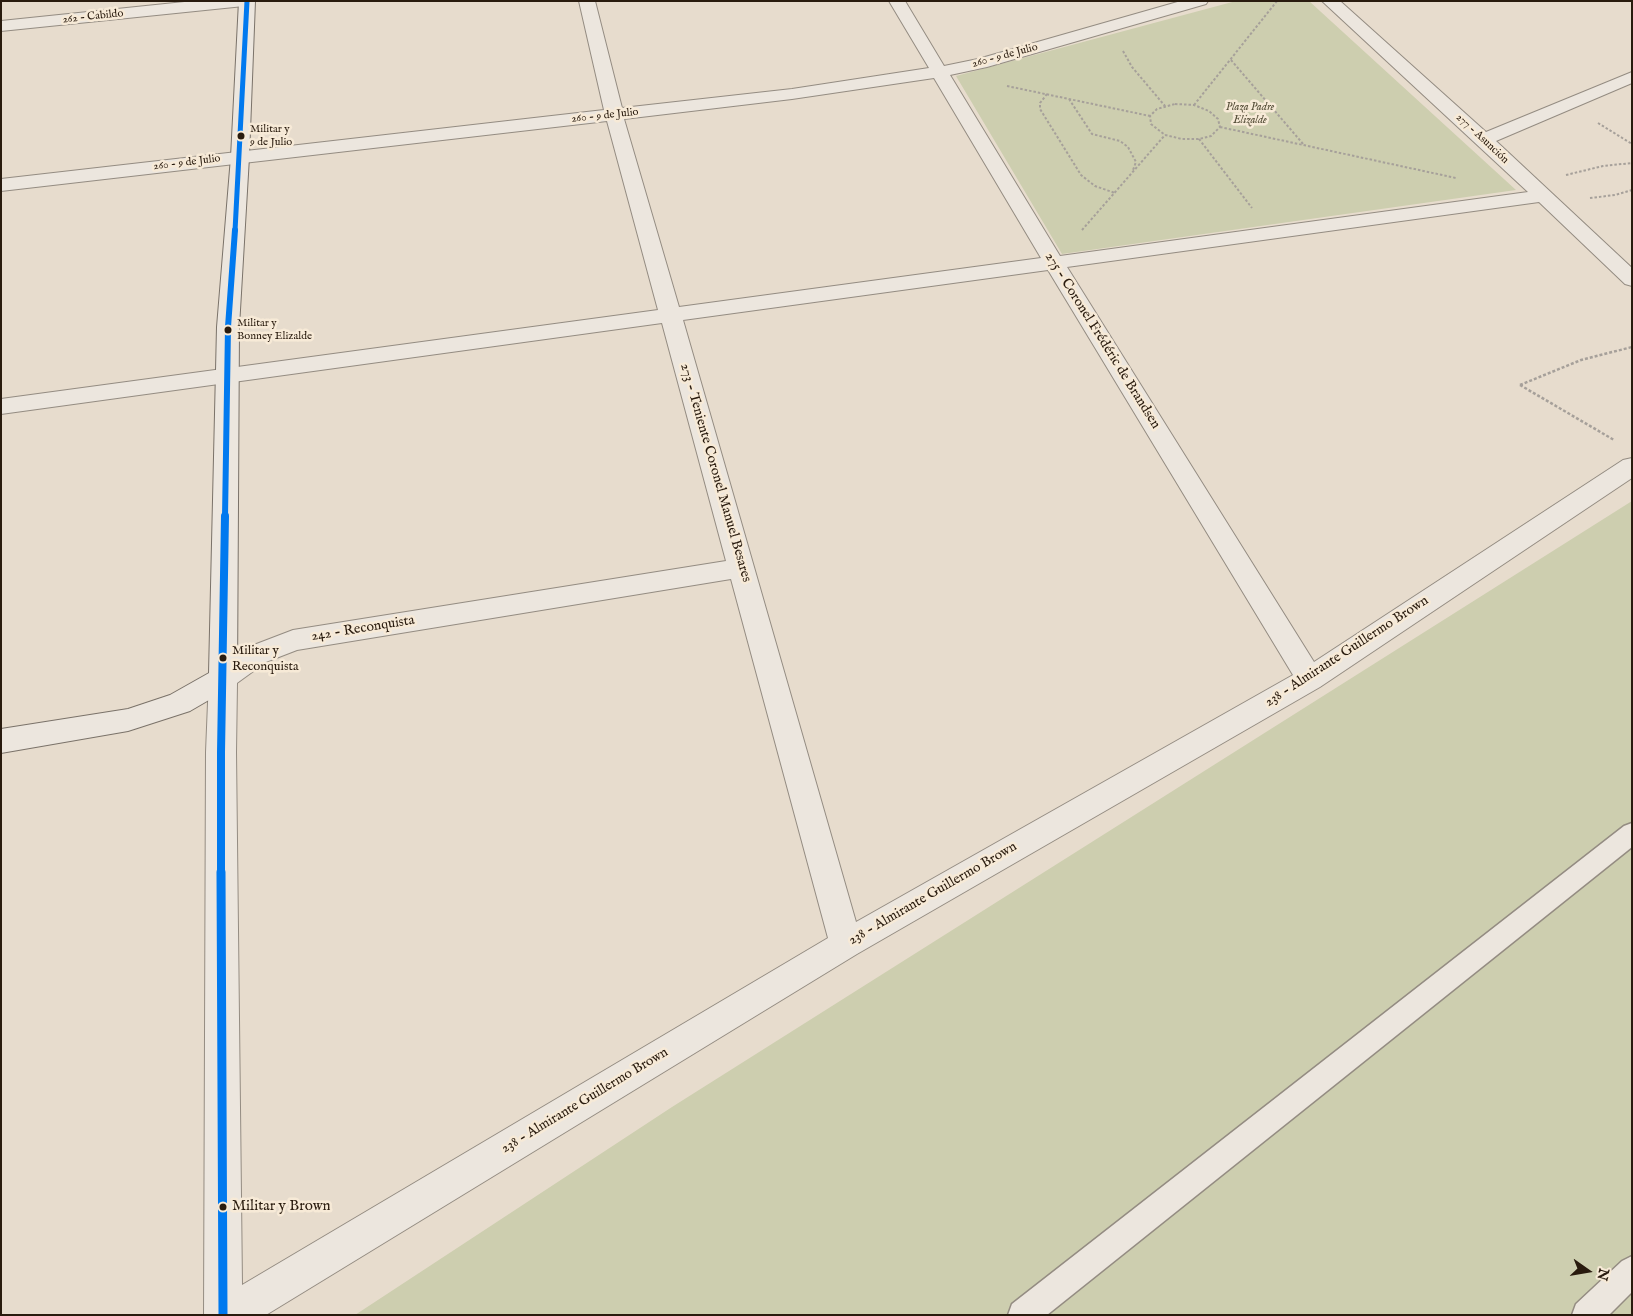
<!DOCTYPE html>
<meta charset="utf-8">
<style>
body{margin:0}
#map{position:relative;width:1633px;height:1316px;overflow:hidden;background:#e7dccd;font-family:"IM FELL English",serif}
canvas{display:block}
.frame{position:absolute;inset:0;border:2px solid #291b0e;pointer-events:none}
.north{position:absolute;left:1563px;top:1246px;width:50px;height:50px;-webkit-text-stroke:4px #f7ead7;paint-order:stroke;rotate:103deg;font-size:14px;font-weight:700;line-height:20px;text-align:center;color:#291b0e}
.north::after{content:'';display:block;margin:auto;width:18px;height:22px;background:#291b0e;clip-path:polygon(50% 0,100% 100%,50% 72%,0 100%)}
</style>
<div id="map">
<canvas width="1633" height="1316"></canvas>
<div class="frame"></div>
<div class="north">N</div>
</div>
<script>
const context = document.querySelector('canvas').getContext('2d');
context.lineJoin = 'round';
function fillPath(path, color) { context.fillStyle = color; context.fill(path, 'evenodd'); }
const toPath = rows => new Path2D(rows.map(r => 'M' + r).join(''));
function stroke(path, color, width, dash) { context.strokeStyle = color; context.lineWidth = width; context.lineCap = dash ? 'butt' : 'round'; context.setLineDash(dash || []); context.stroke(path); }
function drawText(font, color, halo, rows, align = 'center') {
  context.font = font + ' "IM FELL English",serif'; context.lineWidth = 5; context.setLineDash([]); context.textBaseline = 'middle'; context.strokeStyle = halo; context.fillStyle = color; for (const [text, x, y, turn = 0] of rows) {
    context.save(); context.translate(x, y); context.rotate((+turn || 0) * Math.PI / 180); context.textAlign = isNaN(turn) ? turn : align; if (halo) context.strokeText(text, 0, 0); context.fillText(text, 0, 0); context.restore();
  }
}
fillPath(toPath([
 [1236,1,1309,1,1516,190,1062,254,956,76],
 [1632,501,1632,1315,355,1315,672,1107]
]), '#cdceaf');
const lane = toPath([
 [1632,823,1632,847,1047,1315,1008,1315,1012,1304,1624,826,1632,823],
 [1632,1256,1632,1292,1609,1315,1572,1315,1576,1304,1622,1261,1632,1256]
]);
const street = toPath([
 [194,1,252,1,250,4,244,6,1,31,1,21,194,1],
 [579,1,595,1,622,108,792,89,929,68,889,1,905,1,944,66,978,59,1181,1,1208,1,1206,4,987,67,950,75,1060,256,1528,192,1322,1,1340,1,1486,132,1632,72,1632,83,1496,141,1632,268,1632,286,1625,284,1539,202,1067,267,1314,662,1623,460,1632,458,1632,478,1320,687,857,954,266,1315,204,1315,206,752,209,678,213,670,246,648,293,630,726,561,662,323,1,414,1,399,658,310,607,121,1,191,1,179,604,110,579,1],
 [934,78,1041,258,679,307,624,119,792,99,934,78],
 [1048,270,1293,675,856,922,683,320,1048,270],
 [731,579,828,938,242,1285,236,752,237,683,266,662,297,650,731,579]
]);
const secondary = toPath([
 [239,1,255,1,249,157,239,327,237,678,233,686,190,711,128,731,1,753,1,729,128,709,170,695,209,673,217,327,231,157,239,1]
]);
stroke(lane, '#948c82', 3);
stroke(street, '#948c82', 2);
stroke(secondary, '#7a7269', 2);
stroke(toPath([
 [1123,51,1132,67,1165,106],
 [1231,60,1304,145],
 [1007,86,1150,116],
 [1047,94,1040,103,1040,109,1081,175,1095,186,1115,193],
 [1069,99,1092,134,1120,141,1128,147,1136,162,1133,170],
 [1175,104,1194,105,1209,111,1218,119,1220,127,1211,136,1199,139,1182,139,1165,135,1151,124,1150,116,1157,109,1175,104],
 [1194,105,1277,1],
 [1598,123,1632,144],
 [1220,127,1456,178],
 [1199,139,1252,208],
 [1566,175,1603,166,1632,163],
 [1590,198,1615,195,1632,190],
 [1082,230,1165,135]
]), '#a6a09a', 2, [2.5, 2]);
stroke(toPath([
 [1520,385,1614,440],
 [1520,385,1581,360,1632,347]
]), '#a6a09a', 2.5, [3, 2]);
fillPath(lane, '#ece6de');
fillPath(street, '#ece6de');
fillPath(secondary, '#ece6de');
stroke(toPath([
 [235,231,247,1]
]), '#0079ef', 5);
stroke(toPath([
 [225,517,228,327,235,230]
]), '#0079ef', 6);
stroke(toPath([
 [221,873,221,752,225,516]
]), '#0079ef', 8);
stroke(toPath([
 [221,872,223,1315]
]), '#0079ef', 9);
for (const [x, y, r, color] of [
 [241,136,4.5,"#291b0e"],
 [228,330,4.5,"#291b0e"],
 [223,658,4.5,"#291b0e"],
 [223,1207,4.5,"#291b0e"]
]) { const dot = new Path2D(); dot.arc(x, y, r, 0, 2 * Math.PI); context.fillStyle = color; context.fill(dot); stroke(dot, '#f7ead7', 2); }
drawText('11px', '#291b0e', '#f7ead7', [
 ["262 - Cabildo",93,17,-6],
 ["260 - 9 de Julio",1005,56,-15],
 ["260 - 9 de Julio",605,116,-6],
 ["277 - Asunción",1482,139,43],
 ["260 - 9 de Julio",187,163,-7]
]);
drawText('italic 11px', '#544d37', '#f7ead7', [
 ["Plaza Padre",1250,108],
 ["Elizalde",1250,121]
]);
drawText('11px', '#291b0e', '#f7ead7', [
 ["Militar y",250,130],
 ["9 de Julio",250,143],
 ["Militar y",237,324],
 ["Bonney Elizalde",237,337]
], 'left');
drawText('13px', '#291b0e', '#f7ead7', [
 ["Militar y",232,651],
 ["Reconquista",232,667]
], 'left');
drawText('14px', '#291b0e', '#f7ead7', [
 ["275 - Coronel Frédéric de Brandsen",1102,341,58],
 ["273 - Teniente Coronel Manuel Besares",715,473,74],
 ["242 - Reconquista",363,629,-9],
 ["238 - Almirante Guillermo Brown",1347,652,-33],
 ["238 - Almirante Guillermo Brown",933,894,-30],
 ["238 - Almirante Guillermo Brown",585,1101,-31]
]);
drawText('15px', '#291b0e', '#f7ead7', [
 ["Militar y Brown",232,1207]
], 'left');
</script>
